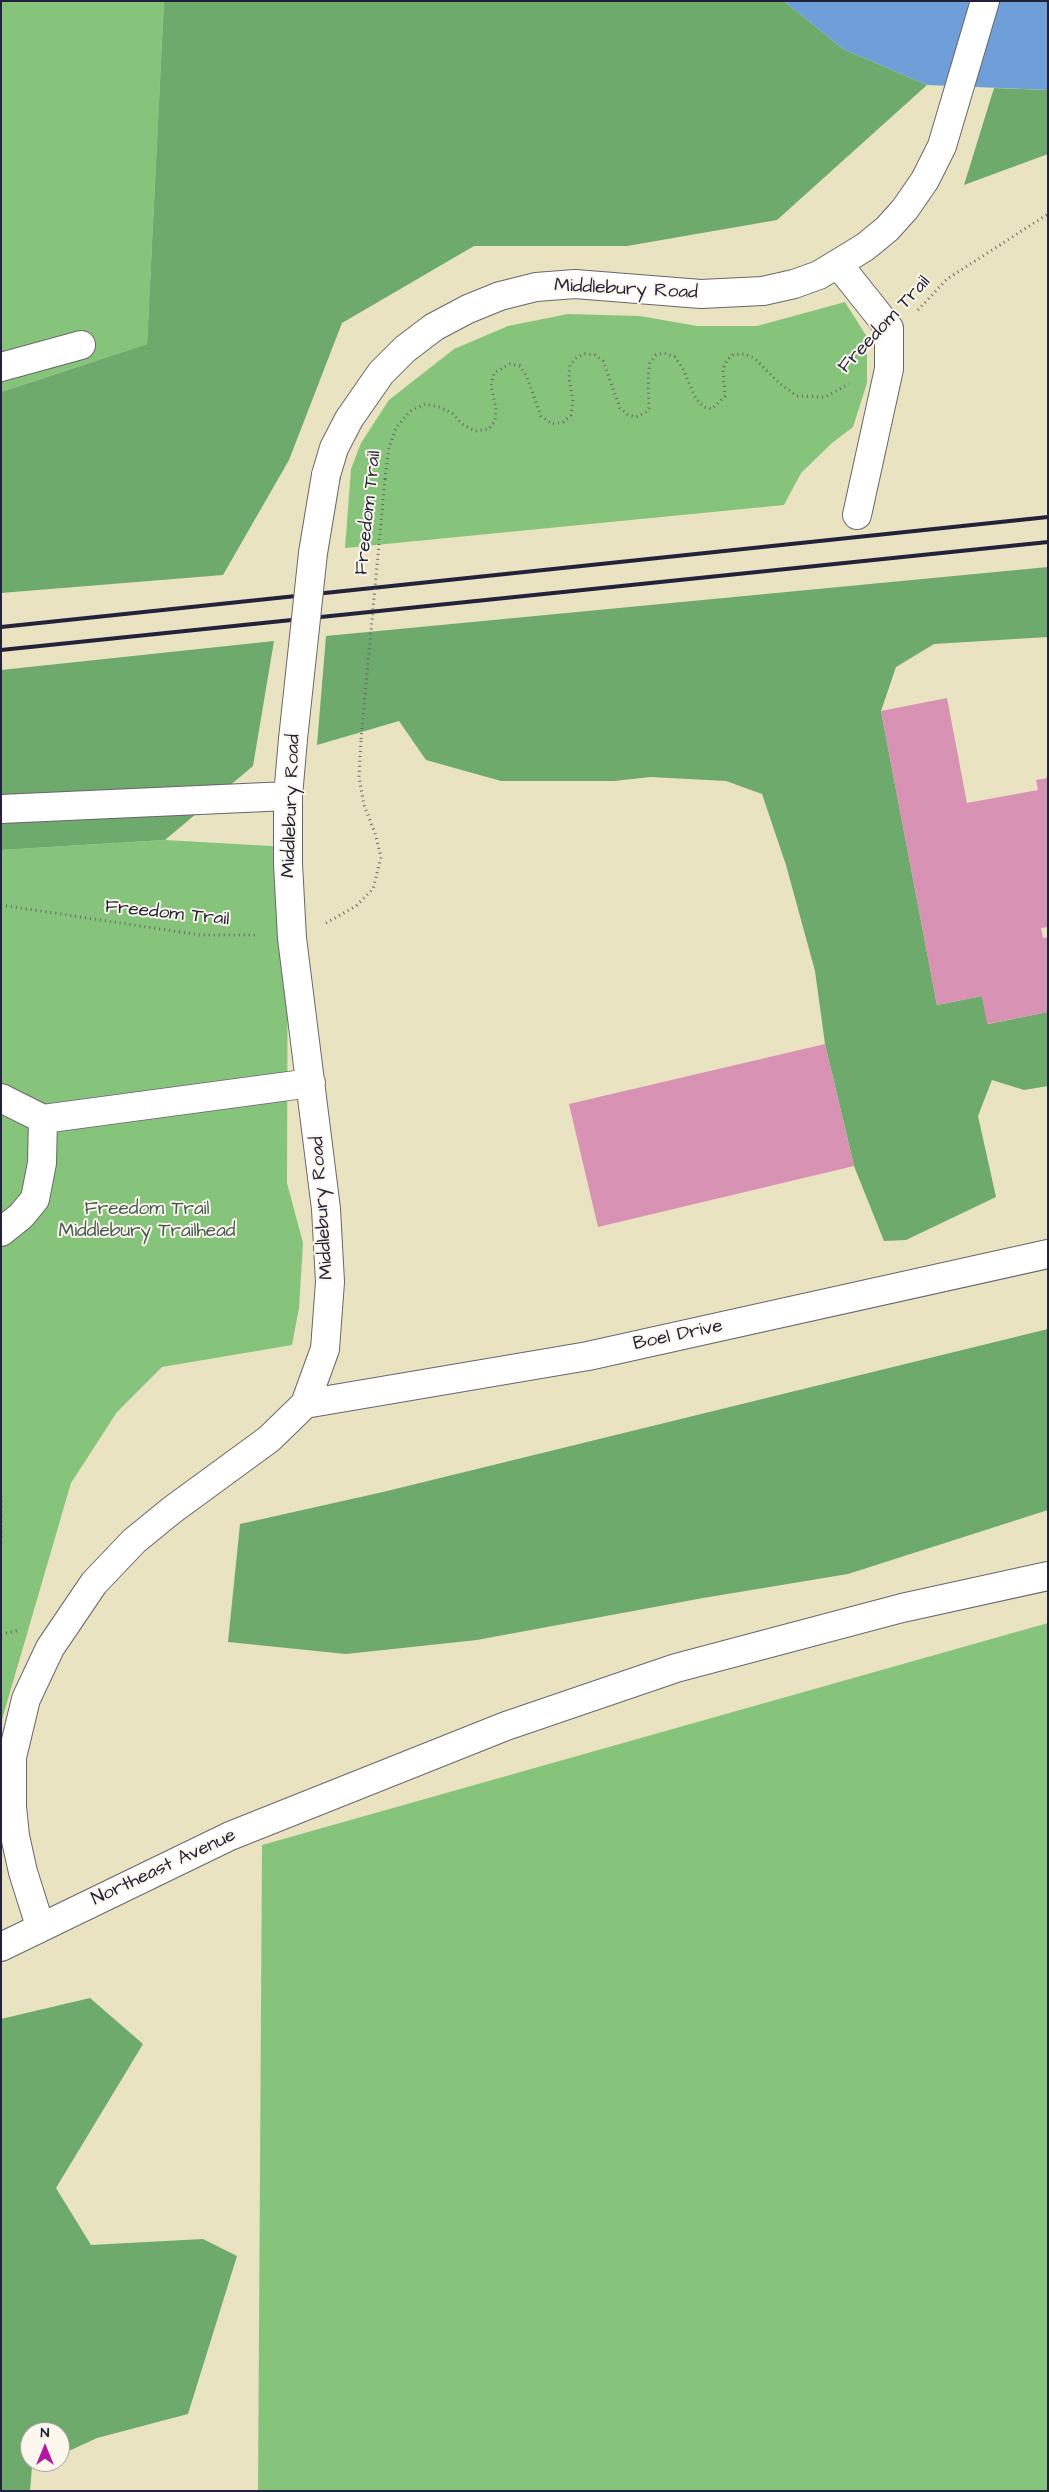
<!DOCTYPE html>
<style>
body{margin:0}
#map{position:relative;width:1049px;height:2492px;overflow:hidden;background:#eae3c1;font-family:"Architects Daughter",sans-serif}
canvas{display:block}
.frame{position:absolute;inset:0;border:2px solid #22223b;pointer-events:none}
.north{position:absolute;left:20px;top:2422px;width:50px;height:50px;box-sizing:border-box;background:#fbf7ec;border:1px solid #a4a2a5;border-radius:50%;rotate:0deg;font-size:14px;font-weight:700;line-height:20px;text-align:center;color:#22223b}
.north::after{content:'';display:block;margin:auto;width:18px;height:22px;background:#b5179e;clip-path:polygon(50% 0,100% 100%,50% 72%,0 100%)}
</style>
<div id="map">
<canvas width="1049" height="2492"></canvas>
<div class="frame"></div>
<div class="north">N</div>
</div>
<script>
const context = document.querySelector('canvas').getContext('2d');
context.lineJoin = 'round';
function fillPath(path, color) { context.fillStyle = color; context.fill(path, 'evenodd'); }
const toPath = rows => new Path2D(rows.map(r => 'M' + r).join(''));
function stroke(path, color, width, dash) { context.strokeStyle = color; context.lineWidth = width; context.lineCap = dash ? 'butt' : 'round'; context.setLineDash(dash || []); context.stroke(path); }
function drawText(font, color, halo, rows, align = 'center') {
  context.font = font + ' "Architects Daughter",sans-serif'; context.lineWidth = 4; context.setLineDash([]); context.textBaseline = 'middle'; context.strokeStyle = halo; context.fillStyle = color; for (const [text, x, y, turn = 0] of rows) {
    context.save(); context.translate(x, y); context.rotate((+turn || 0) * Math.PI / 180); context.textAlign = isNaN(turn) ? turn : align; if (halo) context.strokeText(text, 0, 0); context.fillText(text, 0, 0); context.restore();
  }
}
fillPath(toPath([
 [1,1,164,1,147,344,1,392],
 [845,302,867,337,867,383,853,427,832,443,801,473,784,505,345,548,351,469,361,443,389,400,454,349,508,326,568,314,640,316,697,326,757,326],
 [165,840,288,847,287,1183,303,1243,299,1308,292,1345,162,1367,117,1412,71,1483,1,1723,1,850],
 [1048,1623,1048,2491,258,2491,262,1845]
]), '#87c47b');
fillPath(toPath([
 [164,1,784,1,843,49,927,85,777,220,627,246,474,246,342,323,289,460,223,575,1,593,1,392,147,344],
 [994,88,1048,90,1048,154,964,185],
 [1048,567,1048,637,934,644,896,667,881,711,937,1005,982,996,988,1024,1048,1012,1048,1086,1024,1090,992,1080,978,1116,996,1197,906,1240,884,1241,854,1166,825,1044,815,971,786,865,762,794,726,781,650,777,614,781,501,781,426,760,399,721,317,745,326,636],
 [274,641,253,766,165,840,1,850,1,670],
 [1048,1329,1048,1510,848,1574,703,1598,477,1640,346,1654,228,1642,240,1524,383,1492],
 [90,1998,143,2044,56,2188,91,2245,203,2239,237,2256,188,2414,97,2438,60,2455,60,2432,30,2432,30,2462,44,2462,32,2467,30,2491,1,2491,1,2019]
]), '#6daa6b');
fillPath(toPath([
 [784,1,1048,1,1048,90,927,85,843,49]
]), '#6e9fd8');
fillPath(toPath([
 [947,698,967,803,1038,790,1036,780,1048,778,1048,927,1041,928,1043,938,1048,937,1048,1012,987,1024,982,996,937,1005,881,711],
 [825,1044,854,1166,598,1227,569,1104]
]), '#d892b4');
const minor = toPath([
 [838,264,889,328,889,369,857,515],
 [1,367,81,345],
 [326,475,334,448,349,419,381,373,405,349,434,327,468,309,500,296,536,287,575,284,701,294,763,291,794,284,819,275,865,247,887,229,905,209,925,180,942,146,985,1],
 [1,809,288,796],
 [1,1098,43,1119,311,1083],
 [1,1232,21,1216,35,1199,42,1163,43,1119],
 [305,1404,588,1356,1048,1254],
 [40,1926,23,1872,15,1836,12,1807,12,1757,26,1699,50,1648,94,1583,134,1541,172,1510,269,1439,305,1404,325,1349,330,1282,326,1209,292,938,288,864,288,796,293,739]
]);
const major = toPath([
 [1,1947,230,1836,506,1726,676,1668,902,1608,1048,1576]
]);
stroke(minor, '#68666a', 30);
stroke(major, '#68666a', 30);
stroke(toPath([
 [918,310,947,279,1048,214],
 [385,479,389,448,396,428,410,411,425,404,439,407,452,413,462,424,475,431,489,429,495,421,496,408,491,386,494,373,510,364,520,366,527,377,541,416,552,424,563,422,571,415,573,401,569,378,570,365,577,357,585,354,595,355,603,361,620,408,628,415,636,417,645,413,649,408,648,375,650,363,656,355,664,353,675,357,683,369,696,399,704,407,712,409,725,396,723,369,727,360,733,355,744,354,754,358,779,383,797,396,825,397,849,384],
 [1,905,200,935,258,935],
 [326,923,356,906,373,889,381,857,375,833,364,805,359,777,361,739],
 [1,1496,1,1537],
 [1,1634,20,1630]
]), '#68666a', 3, [1, 4]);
stroke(minor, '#fff', 28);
stroke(major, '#fff', 28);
stroke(toPath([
 [1,627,1048,517],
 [1,650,1048,542]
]), '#22223b', 4);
const minorBridge = toPath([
 [293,739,313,553,326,475]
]);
stroke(minorBridge, '#68666a', 30, []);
stroke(toPath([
 [361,739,385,479]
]), '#68666a', 3, [1, 4]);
stroke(minorBridge, '#fff', 28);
drawText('19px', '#22223b', '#fbf7ec', [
 ["Middlebury Road",626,290,3],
 ["Freedom Trail",885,325,-47],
 ["Freedom Trail",369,513,-84],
 ["Middlebury Road",292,806,-88],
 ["Freedom Trail",167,914,6],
 ["Middlebury Road",323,1208,-94],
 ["Boel Drive",678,1336,-12],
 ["Northeast Avenue",164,1868,-25]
]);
drawText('19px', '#455b51', '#fbf7ec', [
 ["Freedom Trail",147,1210],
 ["Middlebury Trailhead",147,1232]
]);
</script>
